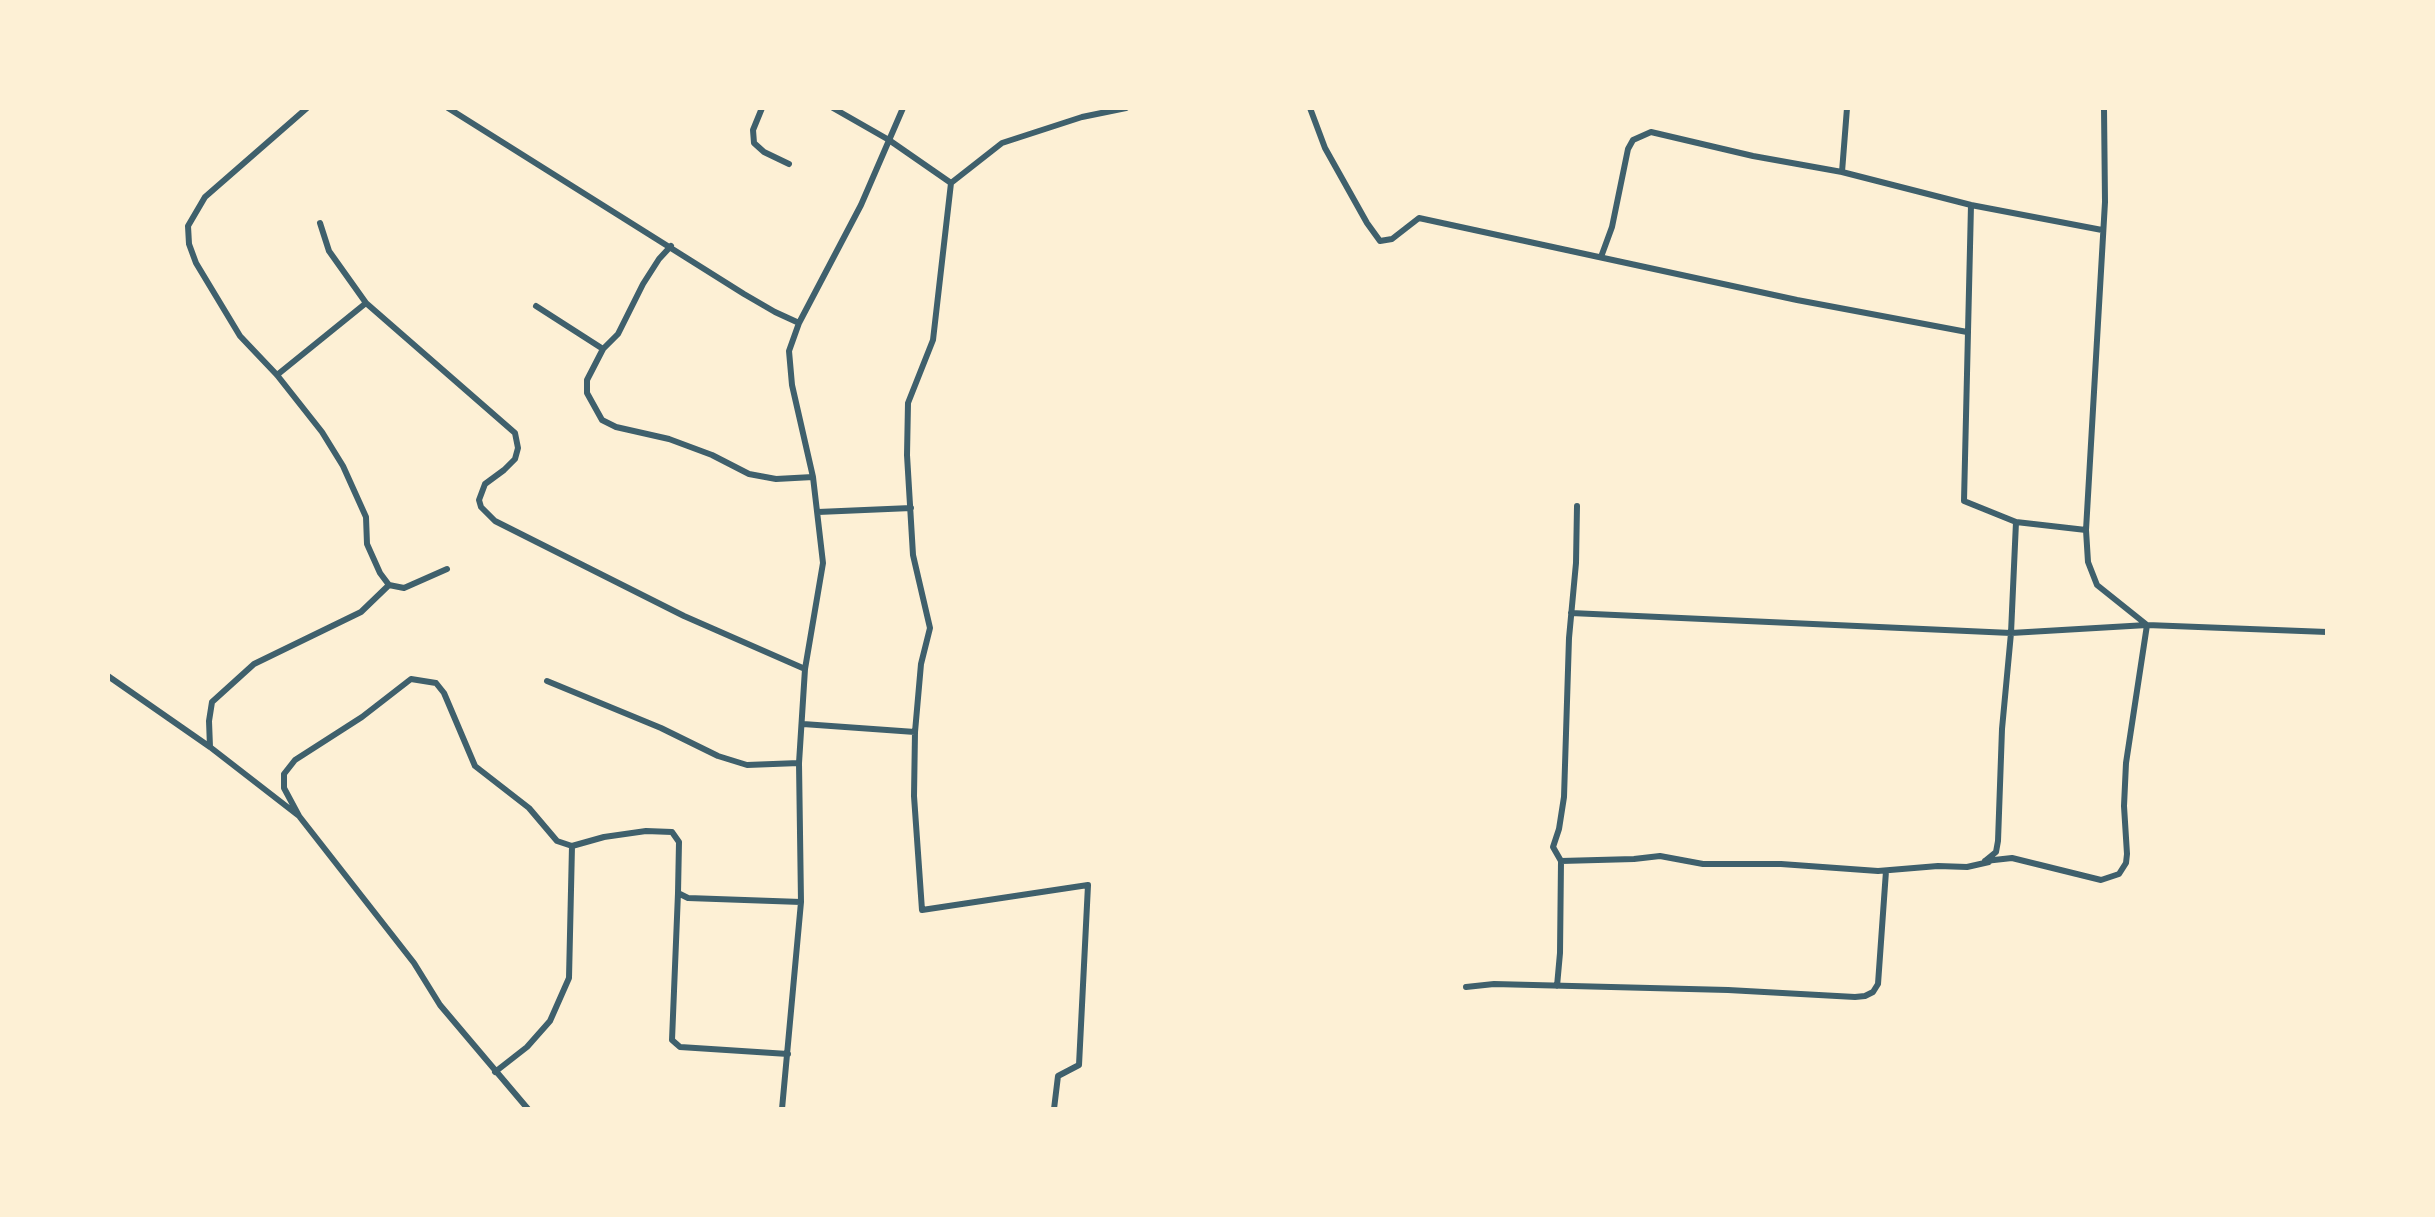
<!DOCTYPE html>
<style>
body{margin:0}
#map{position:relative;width:2435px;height:1217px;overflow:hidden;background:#fdf0d5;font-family:"DM Sans",sans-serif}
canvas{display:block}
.frame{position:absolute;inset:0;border:110px solid #fdf0d5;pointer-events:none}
</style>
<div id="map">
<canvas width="2435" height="1217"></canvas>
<div class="frame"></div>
</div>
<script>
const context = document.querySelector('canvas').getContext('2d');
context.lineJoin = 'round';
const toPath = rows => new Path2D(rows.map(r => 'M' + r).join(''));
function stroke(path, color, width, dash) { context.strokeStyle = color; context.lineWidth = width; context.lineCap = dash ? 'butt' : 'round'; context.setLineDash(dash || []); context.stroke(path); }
stroke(toPath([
 [307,108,205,197,188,226,189,244,196,263,240,336,277,375,322,432,343,466,366,517,367,544,380,573,389,585,404,588,447,569],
 [448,108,744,294,775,312,799,323],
 [762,108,753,130,754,143,764,152,789,164],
 [833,108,889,140,951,183],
 [1310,108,1325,148,1367,223,1380,241,1392,239,1419,218,1797,300,1967,332],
 [2104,108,2105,202,2086,530,2088,562,2097,585,2147,625,2327,632],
 [1842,172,1847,108],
 [1971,205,1964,501,2016,522,2086,530],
 [320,223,329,251,366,303,515,433,518,448,515,459,504,470,485,484,479,500,481,507,495,521,684,616,805,669],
 [671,246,659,259,643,284,618,334,603,349,587,380,587,393,602,420,616,427,669,439,712,455,749,474,776,479,813,477],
 [1601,257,1612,227,1628,149,1633,140,1651,132,1753,156,1842,172,1971,205,2102,230],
 [536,306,603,349],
 [277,375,366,303],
 [818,512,911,508],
 [1571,613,2011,633,2147,625,2126,763,2124,806,2127,854,2126,863,2119,874,2101,880,2012,858,1985,861],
 [108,676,210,747,299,816,414,963,440,1005,528,1109],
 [547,681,661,728,718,756,747,765,799,763],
 [803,724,915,732],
 [210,747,209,721,212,702,254,664,361,612,389,585],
 [299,816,284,788,284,774,295,760,362,717,411,679,436,683,444,693,475,766,529,808,557,841,572,846,604,837,646,831,672,832,679,842,678,893,688,898,801,902],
 [1561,861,1634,859,1660,856,1703,864,1781,864,1878,871,1938,866,1967,867,1989,862,1985,861,1996,852,1998,841,2002,729,2011,633,2016,522],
 [678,893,672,1040,680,1047,788,1054],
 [1557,986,1560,953,1561,861,1553,847,1559,829,1564,797,1569,638,1576,563,1577,506],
 [1466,987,1494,984,1728,990,1855,997,1865,996,1873,992,1878,984,1886,871],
 [495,1072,527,1047,550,1021,569,978,572,846],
 [782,1109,801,902,799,763,805,669,823,563,813,477,792,385,789,351,799,323,861,205,903,108],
 [1054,1109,1058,1076,1079,1065,1088,885,922,910,914,796,915,732,921,664,930,628,913,555,907,455,908,403,933,340,951,183,1002,143,1082,117,1126,108]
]), '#3f606c', 6);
</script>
